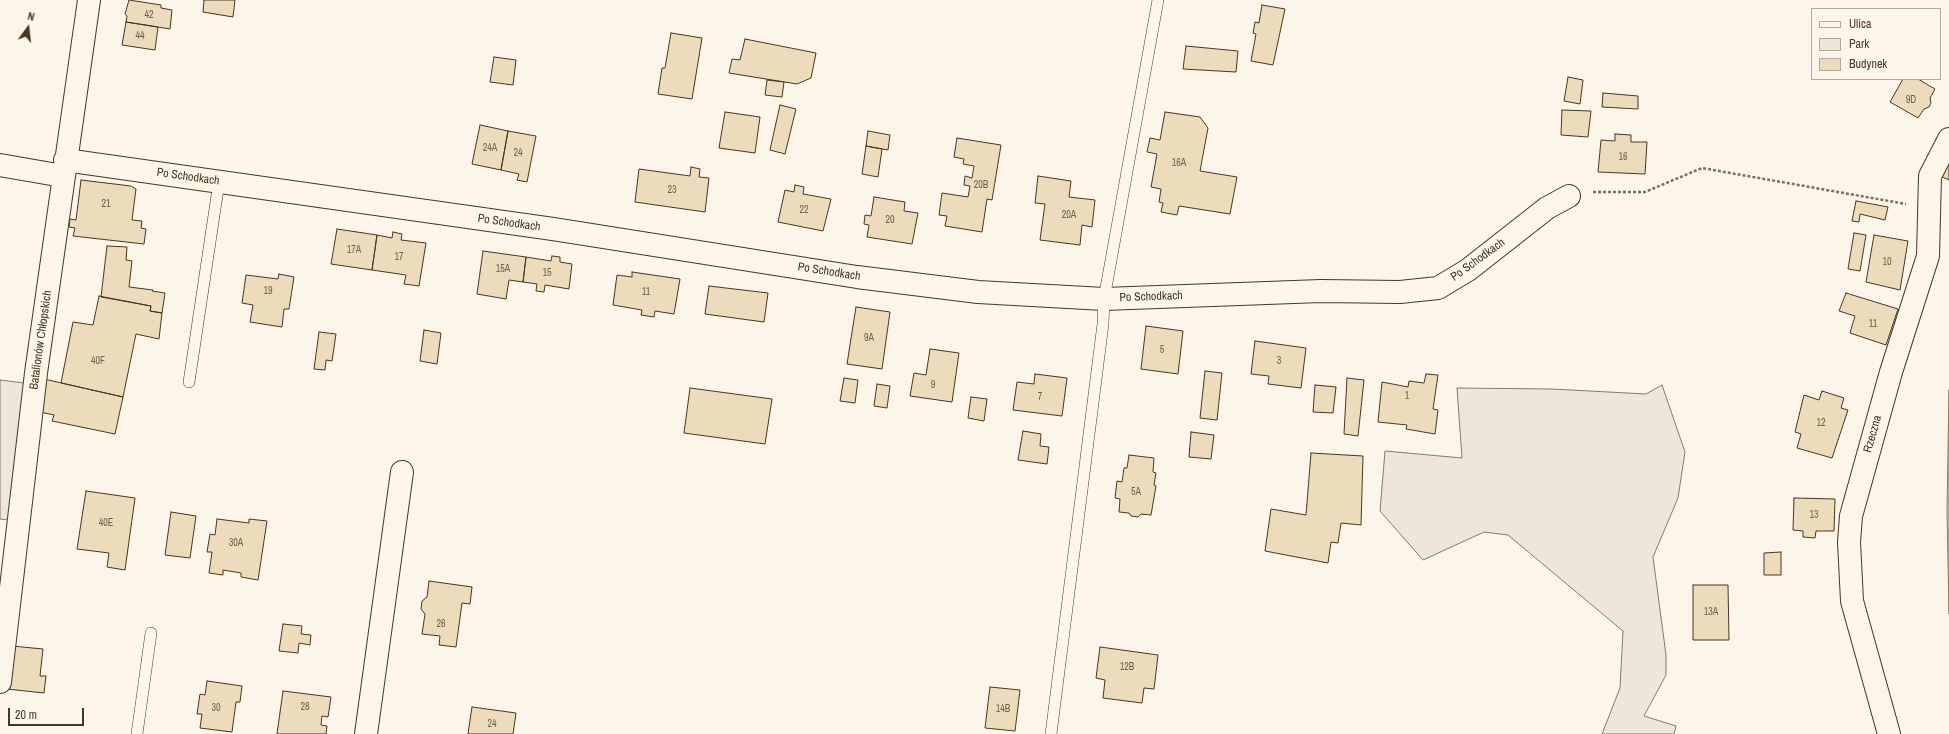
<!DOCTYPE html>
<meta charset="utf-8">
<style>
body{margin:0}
#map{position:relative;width:1949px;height:734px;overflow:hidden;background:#fbf6e9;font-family:"Archivo Narrow",sans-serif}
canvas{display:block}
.legend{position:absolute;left:1811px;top:8px;width:130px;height:72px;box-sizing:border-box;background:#fbf6e9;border:1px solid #b4a999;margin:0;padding:5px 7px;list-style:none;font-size:12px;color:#4a3520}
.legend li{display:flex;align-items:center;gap:8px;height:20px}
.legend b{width:20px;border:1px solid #b4a999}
.north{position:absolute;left:8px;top:8px;width:40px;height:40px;-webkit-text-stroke:3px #fbf6e9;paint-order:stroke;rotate:15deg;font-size:11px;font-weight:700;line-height:16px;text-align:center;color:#4a3520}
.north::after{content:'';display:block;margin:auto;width:14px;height:18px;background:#4a3520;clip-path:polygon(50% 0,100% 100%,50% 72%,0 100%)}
.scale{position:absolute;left:8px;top:708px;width:76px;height:18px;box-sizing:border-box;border:2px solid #4a3520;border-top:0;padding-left:5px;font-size:12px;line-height:14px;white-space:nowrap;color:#4a3520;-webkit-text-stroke:3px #fbf6e9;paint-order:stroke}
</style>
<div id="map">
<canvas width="1949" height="734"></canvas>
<ul class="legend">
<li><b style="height:5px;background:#fbf6e9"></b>Ulica</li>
<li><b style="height:11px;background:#ede6d9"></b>Park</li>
<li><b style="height:11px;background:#ecdcbc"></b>Budynek</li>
</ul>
<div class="north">N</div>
<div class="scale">20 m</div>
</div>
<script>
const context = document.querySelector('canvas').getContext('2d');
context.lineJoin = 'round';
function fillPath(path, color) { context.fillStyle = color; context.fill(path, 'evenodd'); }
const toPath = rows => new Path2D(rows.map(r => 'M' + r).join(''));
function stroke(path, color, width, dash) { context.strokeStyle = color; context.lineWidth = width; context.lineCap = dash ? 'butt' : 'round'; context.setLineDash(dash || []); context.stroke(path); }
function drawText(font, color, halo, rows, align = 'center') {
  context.font = font + ' "Archivo Narrow",sans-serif'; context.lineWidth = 3; context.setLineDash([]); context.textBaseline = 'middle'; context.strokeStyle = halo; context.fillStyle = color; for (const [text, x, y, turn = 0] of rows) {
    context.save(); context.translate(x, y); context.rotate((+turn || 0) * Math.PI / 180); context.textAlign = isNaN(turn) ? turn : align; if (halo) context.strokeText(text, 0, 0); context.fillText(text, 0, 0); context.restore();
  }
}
const green = toPath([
 [0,380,24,383,9,520,0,519,0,380],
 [1662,385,1685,452,1678,498,1653,557,1666,655,1666,675,1644,716,1676,726,1674,734,1602,734,1620,688,1623,631,1508,535,1484,532,1423,560,1380,511,1385,451,1462,458,1457,388,1552,389,1646,394,1662,385]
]);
fillPath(green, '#ede6d9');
stroke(green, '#887966', 1);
const water = toPath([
 [1949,390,1949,614,1947,510,1949,390]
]);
fillPath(water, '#dcd4c6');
stroke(water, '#887966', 1);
const building = toPath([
 [129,0,161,5,161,8,172,10,170,29,126,22,127,16,125,14,129,0],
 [204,0,235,0,233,17,203,12,204,0],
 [1262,5,1285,9,1273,65,1251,61,1256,34,1253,33,1255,22,1259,23,1262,5],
 [126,22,158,27,155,50,122,45,126,22],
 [671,33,702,38,692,99,658,94,662,68,665,68,671,33],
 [745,39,816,53,811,78,797,84,729,73,732,59,740,60,745,39],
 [1186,46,1238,51,1236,72,1183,69,1186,46],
 [494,57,516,60,513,85,490,82,494,57],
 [1568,77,1583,80,1580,104,1564,101,1568,77],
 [1903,79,1918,79,1935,89,1930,98,1931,103,1929,107,1924,109,1918,118,1890,102,1903,79],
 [767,80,784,82,782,97,765,95,767,80],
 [1603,93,1638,96,1638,109,1602,107,1603,93],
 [780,105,796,109,785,154,770,150,780,105],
 [1562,110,1591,111,1588,137,1561,135,1562,110],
 [725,112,760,117,755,153,719,148,725,112],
 [1165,112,1200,117,1208,128,1200,171,1237,177,1230,214,1179,206,1177,215,1161,212,1163,203,1159,202,1161,189,1151,187,1157,154,1147,152,1150,138,1160,140,1165,112],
 [480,125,508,131,501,170,472,164,480,125],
 [508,131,536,136,527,182,517,180,519,174,501,170,508,131],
 [868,131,890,135,888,150,866,146,868,131],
 [1615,134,1631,135,1631,142,1647,142,1645,174,1598,172,1601,140,1615,141,1615,134],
 [957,138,1001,145,992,200,987,199,982,232,945,226,947,216,939,215,942,193,968,197,970,186,964,185,965,176,972,178,974,166,963,164,964,159,954,157,957,138],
 [866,146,882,149,878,177,862,174,866,146],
 [1949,148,1949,180,1936,174,1949,148],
 [691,167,700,169,699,177,709,178,705,212,635,202,639,169,690,176,691,167],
 [1038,176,1071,181,1069,197,1095,200,1092,227,1082,225,1080,245,1040,240,1045,204,1035,203,1038,176],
 [81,180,131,186,136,189,132,220,142,221,141,228,146,229,144,244,73,236,75,228,69,227,70,219,76,220,81,180],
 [795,185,804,187,803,194,831,199,823,231,778,222,785,190,794,192,795,185],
 [874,197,905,202,904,211,918,213,912,244,867,237,869,225,864,224,865,215,871,216,874,197],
 [1856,201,1888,207,1885,220,1860,214,1859,222,1852,221,1856,201],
 [337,229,377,235,372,270,331,264,337,229],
 [393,232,402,234,401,240,426,243,419,286,404,284,406,275,372,270,377,235,392,238,393,232],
 [1854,233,1866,235,1860,271,1848,269,1854,233],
 [1874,235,1908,241,1900,290,1866,282,1874,235],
 [107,246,127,247,126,260,132,261,129,287,153,290,152,291,165,293,162,313,150,311,151,306,101,297,107,246],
 [483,251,526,257,523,282,509,280,506,299,477,294,483,251],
 [552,256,560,257,560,262,572,264,569,289,545,285,544,292,536,291,537,284,523,282,526,257,551,261,552,256],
 [632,272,680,279,674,314,655,311,654,317,641,315,642,310,613,305,617,275,632,277,632,272],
 [279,274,294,277,289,309,284,309,282,327,250,322,253,305,242,303,246,275,278,279,279,274],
 [709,286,768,293,764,322,705,314,709,286],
 [1846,293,1898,309,1886,345,1850,333,1855,316,1839,311,1846,293],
 [99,296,151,306,150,311,162,313,159,339,136,334,123,397,61,383,73,322,93,325,99,296],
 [856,307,890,312,882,369,847,364,856,307],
 [1146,326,1183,331,1178,374,1141,369,1146,326],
 [424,330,441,333,437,364,420,361,424,330],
 [319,332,336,334,332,361,326,360,325,370,314,369,319,332],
 [1255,341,1306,348,1301,388,1268,384,1269,376,1251,374,1255,341],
 [930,349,959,353,952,402,910,396,914,373,926,375,930,349],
 [1205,371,1222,373,1217,420,1200,418,1205,371],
 [1035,374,1067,378,1062,416,1013,410,1017,382,1034,384,1035,374],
 [1426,374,1438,375,1433,409,1438,410,1435,434,1406,429,1407,425,1378,422,1382,382,1408,387,1409,381,1424,383,1426,374],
 [844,378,858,380,855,403,840,401,844,378],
 [1347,378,1364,380,1358,436,1344,434,1347,378],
 [44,379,123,397,115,434,52,421,54,415,40,412,44,379],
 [877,384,890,386,887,408,874,406,877,384],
 [1315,385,1336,387,1333,413,1313,412,1315,385],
 [690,388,772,399,765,444,684,433,690,388],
 [1822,391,1844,398,1841,408,1848,410,1832,458,1797,448,1801,434,1795,432,1804,395,1819,400,1822,391],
 [971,397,987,399,984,421,968,418,971,397],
 [1023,431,1041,434,1040,446,1049,447,1047,464,1018,460,1023,431],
 [1191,432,1214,435,1211,459,1189,457,1191,432],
 [1311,453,1363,456,1361,525,1341,523,1338,543,1331,542,1328,563,1265,551,1271,509,1306,515,1311,453],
 [1129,455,1154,458,1153,472,1156,473,1154,485,1156,486,1151,515,1141,514,1138,517,1131,516,1129,513,1119,512,1120,499,1115,498,1117,481,1122,482,1124,468,1127,468,1129,455],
 [86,491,135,498,125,570,107,567,109,553,77,549,86,491],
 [1794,498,1835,499,1834,531,1816,531,1815,538,1803,537,1803,531,1793,530,1794,498],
 [171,512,196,516,190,558,165,555,171,512],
 [217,519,249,523,249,519,267,521,258,580,241,577,241,573,223,570,223,575,209,573,212,552,207,552,210,534,215,535,217,519],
 [1781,552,1781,575,1764,575,1764,553,1781,552],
 [429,581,472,587,470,604,462,603,456,647,439,645,440,636,422,634,425,614,421,609,422,601,427,597,429,581],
 [1693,585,1728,585,1729,640,1693,640,1693,585],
 [283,624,302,626,301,634,311,635,310,645,299,643,298,653,279,651,283,624],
 [12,646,43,649,40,676,46,676,44,693,7,689,12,646],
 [1100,647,1158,655,1154,689,1144,688,1142,703,1103,698,1105,680,1096,678,1100,647],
 [207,681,242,686,240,702,236,702,232,732,200,728,202,714,197,714,200,694,205,695,207,681],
 [990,687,1020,690,1015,731,985,728,990,687],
 [283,691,331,697,328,717,322,716,321,725,327,726,326,734,277,734,283,691],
 [472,707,516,713,513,734,468,734,472,707]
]);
fillPath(building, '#ecdcbc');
stroke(building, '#4a3520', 1);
const service = toPath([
 [189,382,219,182],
 [137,734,151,633],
 [1051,734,1103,324,1104,299,1158,0]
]);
const minor = toPath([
 [65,160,553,229,857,277,978,292,1104,299,1321,291,1400,292,1438,288,1468,270,1547,208,1569,196],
 [0,165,63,176],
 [0,682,36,373,89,0],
 [366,734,402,472],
 [1889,734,1852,601,1849,542,1851,516,1891,372,1928,256,1930,176,1949,139]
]);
stroke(service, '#4a3520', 12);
stroke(minor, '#4a3520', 24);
stroke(toPath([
 [1593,192,1645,192,1702,168,1906,204]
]), '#7f6f5c', 2.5, [3, 2]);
stroke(service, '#fbf6e9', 11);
stroke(minor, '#fbf6e9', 22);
drawText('10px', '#725f47', null, [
 ["42",149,15],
 ["44",140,36],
 ["9D",1911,100],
 ["24A",490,148],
 ["24",518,153],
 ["16",1623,157],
 ["16A",1179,163],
 ["20B",981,185],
 ["23",672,190],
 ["21",106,204],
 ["22",804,210],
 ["20A",1069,215],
 ["20",890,220],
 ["17A",354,250],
 ["17",399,257],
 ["10",1887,262],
 ["15A",503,269],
 ["15",547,273],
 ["19",268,291],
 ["11",646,292],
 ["11",1873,324],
 ["9A",869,338],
 ["5",1162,350],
 ["40F",98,361],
 ["3",1279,361],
 ["9",933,385],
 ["1",1407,396],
 ["7",1040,397],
 ["12",1821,423],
 ["5A",1136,492],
 ["13",1814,515],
 ["40E",106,523],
 ["30A",236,543],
 ["13A",1711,612],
 ["26",441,624],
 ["12B",1127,667],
 ["28",305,707],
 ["30",216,708],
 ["14B",1003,709],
 ["24",492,724]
]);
drawText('12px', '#4a3520', '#fbf6e9', [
 ["Po Schodkach",188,177,8],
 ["Po Schodkach",509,223,8],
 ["Po Schodkach",1478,260,-36],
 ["Po Schodkach",829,272,9],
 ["Po Schodkach",1151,297,-2],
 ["Batalionów Chłopskich",41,340,-82],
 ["Rzeczna",1873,434,-74]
]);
</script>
